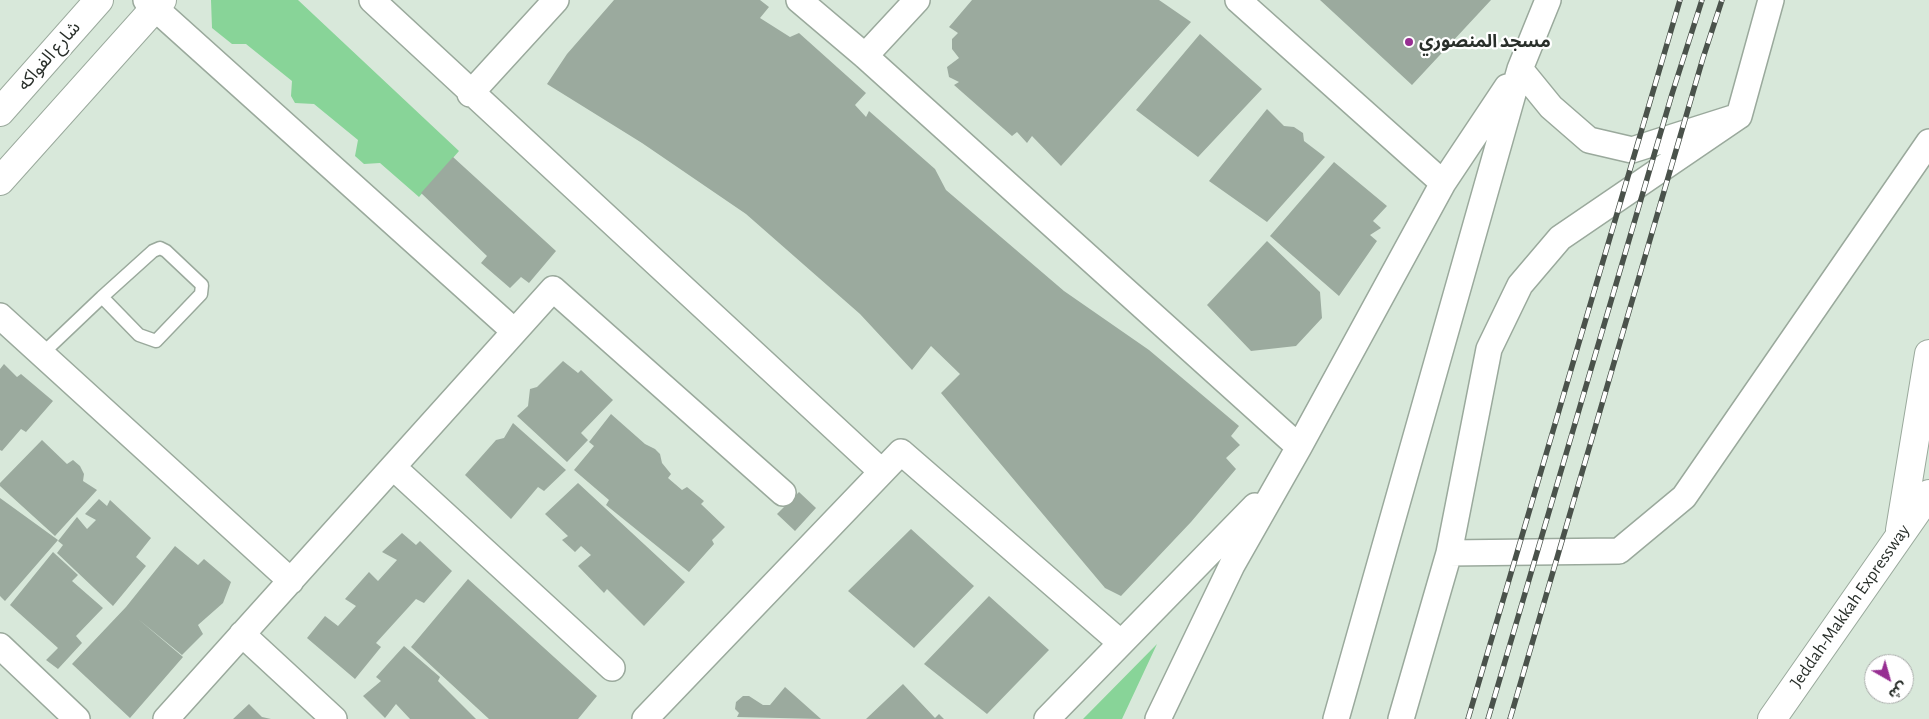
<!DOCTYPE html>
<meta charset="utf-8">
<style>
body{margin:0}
#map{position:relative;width:1929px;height:719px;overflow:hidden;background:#d8e8da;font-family:"Alegreya Sans","Noto Sans Arabic",sans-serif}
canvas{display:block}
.north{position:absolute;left:1864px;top:654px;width:50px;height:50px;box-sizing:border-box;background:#fff;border:1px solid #a9acaa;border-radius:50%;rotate:142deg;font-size:14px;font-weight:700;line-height:20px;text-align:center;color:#292f2a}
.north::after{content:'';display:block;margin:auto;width:18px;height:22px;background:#972e92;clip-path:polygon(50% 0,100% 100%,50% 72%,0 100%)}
</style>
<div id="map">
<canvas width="1929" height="719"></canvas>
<div class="north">ش</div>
</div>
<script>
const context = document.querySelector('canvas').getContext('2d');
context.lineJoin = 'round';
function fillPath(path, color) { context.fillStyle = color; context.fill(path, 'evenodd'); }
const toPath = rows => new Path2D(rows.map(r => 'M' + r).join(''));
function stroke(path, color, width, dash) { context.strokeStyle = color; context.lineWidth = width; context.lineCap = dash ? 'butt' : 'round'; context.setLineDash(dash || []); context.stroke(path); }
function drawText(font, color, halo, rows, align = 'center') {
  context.font = font + ' "Alegreya Sans","Noto Sans Arabic",sans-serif'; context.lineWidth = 4.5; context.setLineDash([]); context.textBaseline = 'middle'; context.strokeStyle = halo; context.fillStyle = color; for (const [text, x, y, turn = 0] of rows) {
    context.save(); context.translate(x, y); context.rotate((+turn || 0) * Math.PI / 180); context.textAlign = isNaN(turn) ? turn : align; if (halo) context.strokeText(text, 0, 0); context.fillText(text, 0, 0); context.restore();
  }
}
fillPath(toPath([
 [211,0,298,0,459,151,419,197,380,163,364,164,355,156,358,140,314,104,295,103,291,96,292,81,246,44,232,44,212,28],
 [1157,644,1122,719,1083,719]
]), '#88d498');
fillPath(toPath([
 [614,0,760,0,769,7,760,18,790,37,799,33,866,93,855,105,866,117,869,111,935,169,946,190,1064,291,1149,350,1239,426,1231,436,1240,445,1226,458,1236,469,1191,522,1121,596,1105,588,941,393,960,374,931,346,912,370,860,314,746,214,642,143,547,84,567,54],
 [972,0,1159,0,1191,22,1061,166,1032,136,1027,143,1017,132,1012,136,954,85,959,82,949,77,947,67,959,58,952,49,952,39,958,33,949,27],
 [1320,0,1491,0,1412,85],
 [1200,34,1262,89,1198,157,1136,110],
 [1267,109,1284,126,1294,127,1303,133,1304,141,1325,157,1267,222,1209,181],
 [453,157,556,251,529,283,521,277,510,288,481,263,487,256,421,193],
 [1334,162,1387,206,1373,221,1381,228,1370,235,1377,241,1339,296,1270,236],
 [1267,241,1320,292,1322,318,1296,346,1251,351,1207,305],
 [563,361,578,373,581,370,613,400,581,433,588,440,567,462,517,416,528,406,530,389,537,387],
 [4,364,17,377,21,374,53,401,26,432,21,429,2,451,0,450,0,369],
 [611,414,645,444,655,449,660,454,662,463,671,474,668,478,682,490,687,487,704,501,701,504,725,527,712,540,714,544,689,572,606,505,609,500,574,470,594,446,589,442],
 [513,423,566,470,544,491,538,487,511,519,465,475,496,440,504,438],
 [42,440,67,464,73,460,80,466,84,474,83,481,97,490,55,536,0,486,0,483],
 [578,483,685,582,644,626,607,589,604,593,578,566,591,555,581,546,575,552,562,540,568,536,545,514],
 [799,492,816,508,795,531,777,514],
 [0,498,58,540,5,601,0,596],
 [99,499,107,506,110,500,151,538,136,557,146,566,113,606,57,553,63,545,58,541,77,517,87,529,96,520,85,514],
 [911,529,974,586,914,648,848,591],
 [402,533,416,545,420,541,452,571,424,603,416,599,376,643,381,647,355,679,307,638,325,616,338,626,356,606,345,599,369,572,378,581,397,560,382,552],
 [175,546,198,565,204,559,231,582,223,603,198,625,203,634,182,655,138,619,183,657,130,718,72,664,126,607],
 [53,552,78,575,72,581,103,608,76,636,82,643,58,669,46,660,58,648,10,605],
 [468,579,597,696,578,719,489,719,411,647],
 [989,596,1049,650,987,714,924,664],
 [404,646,440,677,438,681,476,719,410,719,396,704,385,718,363,696,381,681,376,677],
 [903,684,935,718,939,714,944,719,866,719],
 [785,687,821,719,737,717,739,713,735,709,736,702,743,696,749,696,763,705,770,705],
 [249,704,262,717,271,719,233,719]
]), '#9baa9e');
const service = toPath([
 [42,354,102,297,153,251,160,248,166,251,202,285,201,294,156,341,139,335,102,297]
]);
const minor = toPath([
 [146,0,514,331],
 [372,0,881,471],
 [799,0,865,56,1299,447],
 [1238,0,1443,183],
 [865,56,917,0],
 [1520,69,1551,107,1589,140,1632,150,1739,116,1771,0],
 [470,94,556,0],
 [0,316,291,581],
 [393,467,612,668],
 [1449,553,1619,551,1684,497,1929,142],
 [242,634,334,719],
 [0,646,77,719],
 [166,719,553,289,783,493],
 [645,719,901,452,1121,643],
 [1047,719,1255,506],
 [1158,719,1232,565,1299,447,1443,183,1507,87],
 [1336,719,1520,69,1548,0],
 [1401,719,1449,553,1489,349,1520,285,1560,238,1739,116]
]);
const tertiary = toPath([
 [0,112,99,0],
 [0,181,162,0]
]);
const motorway = toPath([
 [1900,530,1929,354],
 [1772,719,1929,494]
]);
stroke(service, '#9aa99c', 15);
stroke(minor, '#9aa99c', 28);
stroke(tertiary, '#9aa99c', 30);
stroke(motorway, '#9aa99c', 30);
stroke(service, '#fff', 12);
stroke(minor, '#fff', 25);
stroke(tertiary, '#fff', 28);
stroke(motorway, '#fff', 28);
const rail = toPath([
 [1468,719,1680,0],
 [1488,719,1672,94,1702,0],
 [1510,719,1703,58,1722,0]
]);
stroke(rail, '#4a524b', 5.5);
stroke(rail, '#fff', 4, [11]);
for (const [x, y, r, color] of [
 [1409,42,5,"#972e92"]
]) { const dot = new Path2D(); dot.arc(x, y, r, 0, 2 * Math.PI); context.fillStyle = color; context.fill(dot); stroke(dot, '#fff', 2); }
drawText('bold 18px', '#292f2a', '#fff', [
 ["مسجد المنصوري",1419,42]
], 'left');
drawText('18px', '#292f2a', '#fff', [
 ["شارع الفواكه",49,56,-49],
 ["Jeddah-Makkah Expressway",1850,606,-55]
]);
</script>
